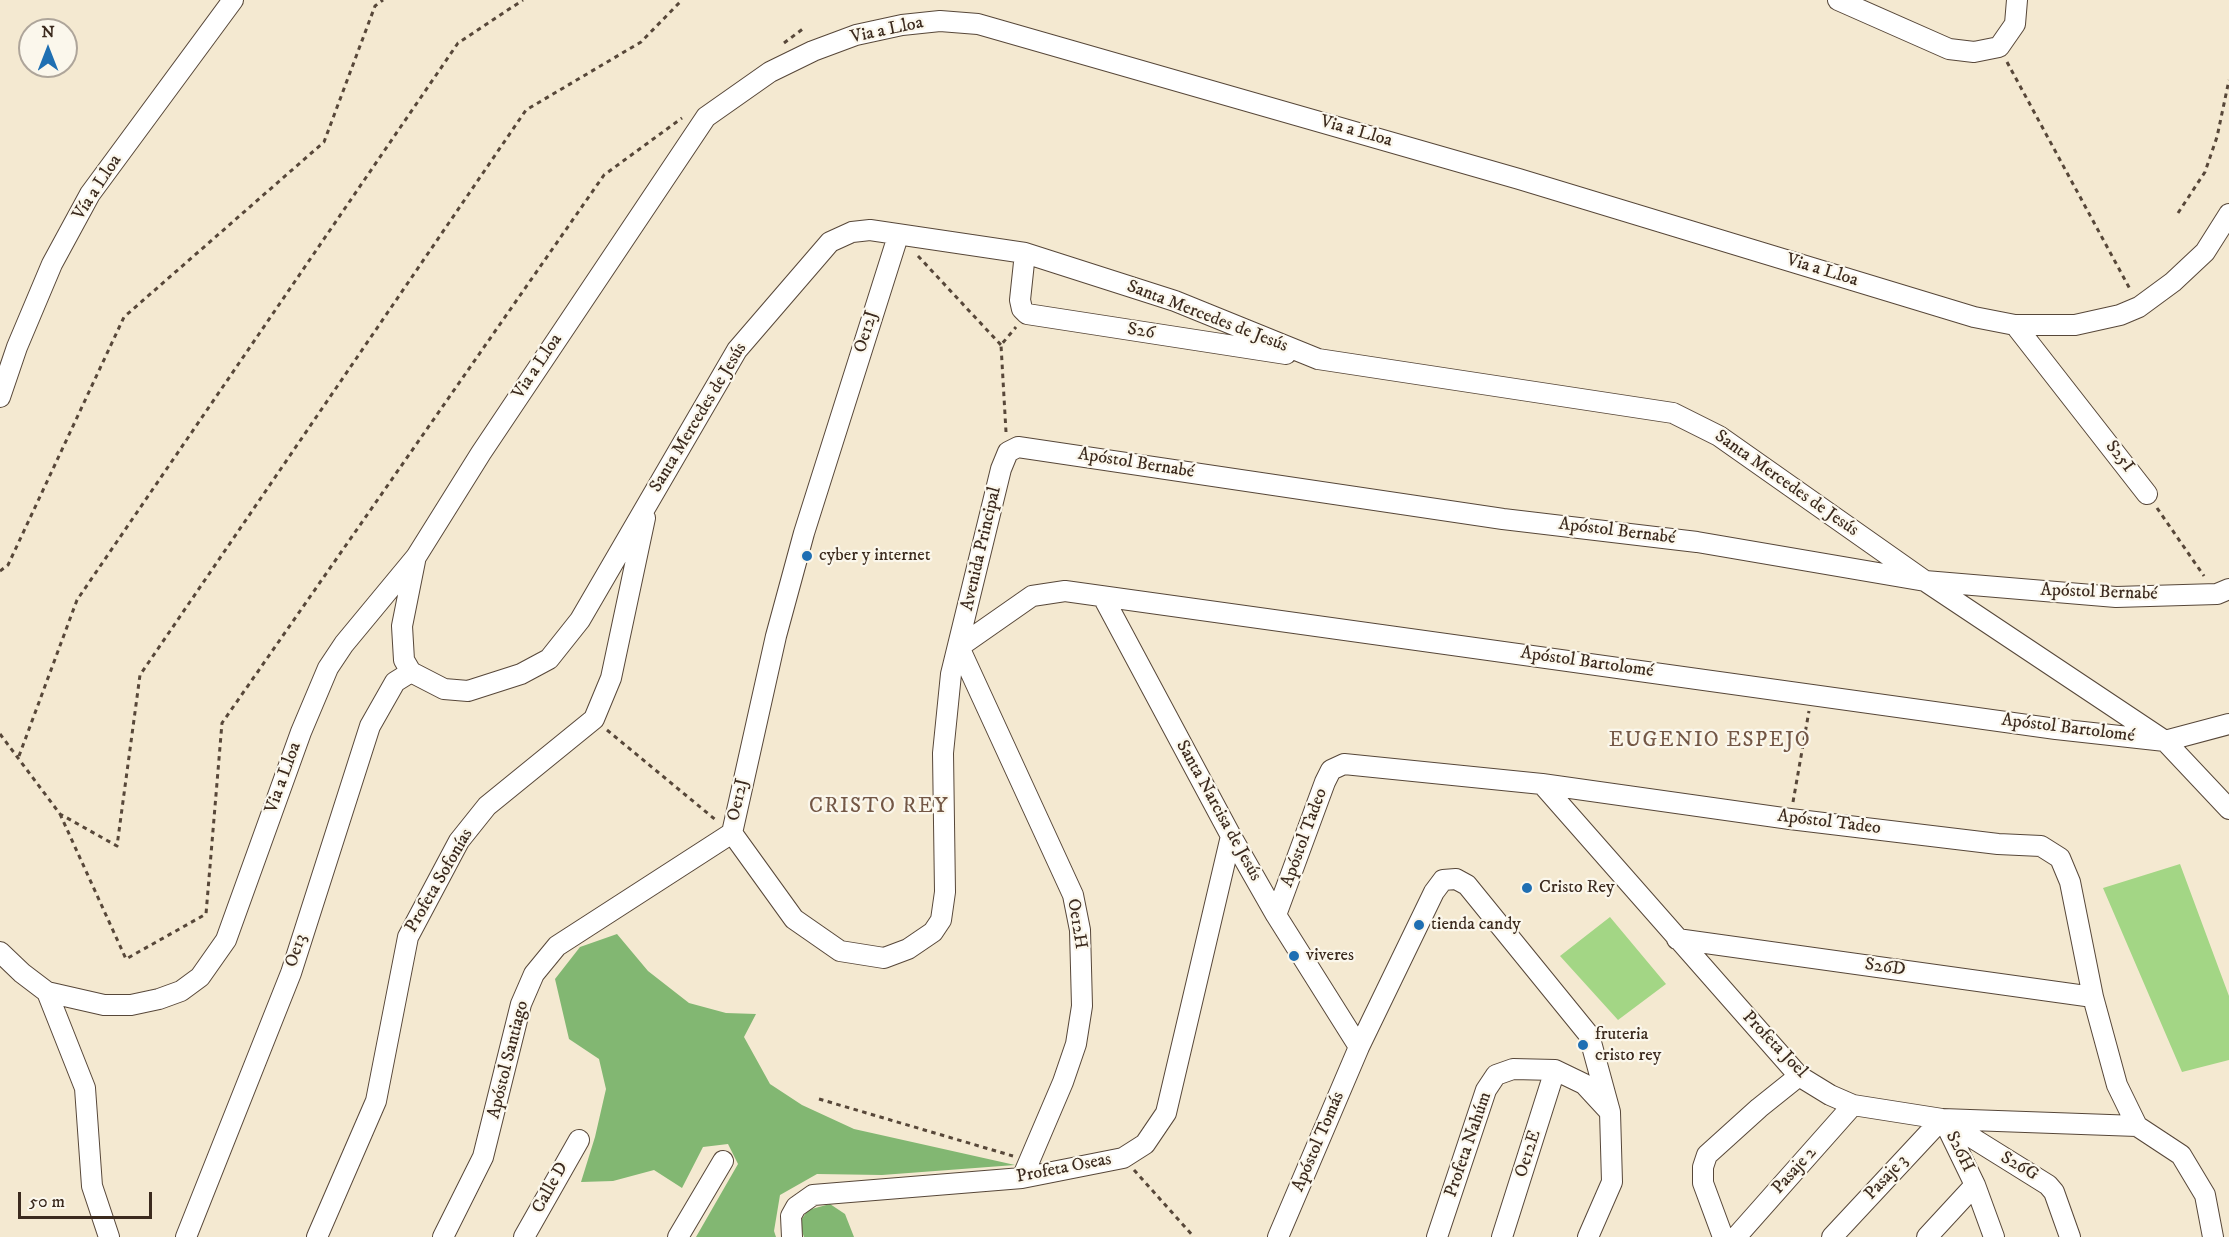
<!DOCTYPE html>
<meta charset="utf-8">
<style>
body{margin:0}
#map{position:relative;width:2229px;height:1237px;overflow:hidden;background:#f4e9d1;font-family:"IM FELL DW Pica",serif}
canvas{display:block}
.north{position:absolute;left:18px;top:18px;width:60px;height:60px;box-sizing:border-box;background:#fbf7ec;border:2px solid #aea59a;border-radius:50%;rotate:0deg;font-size:16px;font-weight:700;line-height:24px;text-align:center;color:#3b2a1e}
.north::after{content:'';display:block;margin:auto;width:21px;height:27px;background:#1f6fb2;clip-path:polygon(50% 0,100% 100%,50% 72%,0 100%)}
.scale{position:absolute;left:18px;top:1192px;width:134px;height:27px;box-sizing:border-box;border:3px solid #3b2a1e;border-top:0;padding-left:8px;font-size:18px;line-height:21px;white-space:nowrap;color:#3b2a1e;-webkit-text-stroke:4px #fbf7ec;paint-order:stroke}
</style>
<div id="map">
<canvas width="2229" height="1237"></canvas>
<div class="north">N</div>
<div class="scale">50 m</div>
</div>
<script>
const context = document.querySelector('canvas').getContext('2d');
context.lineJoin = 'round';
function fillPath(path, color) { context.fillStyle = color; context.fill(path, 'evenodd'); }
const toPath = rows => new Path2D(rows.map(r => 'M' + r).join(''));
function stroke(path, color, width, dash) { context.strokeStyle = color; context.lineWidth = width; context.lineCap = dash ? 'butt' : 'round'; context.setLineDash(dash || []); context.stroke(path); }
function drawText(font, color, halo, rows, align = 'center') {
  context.font = font + ' "IM FELL DW Pica",serif'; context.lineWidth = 4.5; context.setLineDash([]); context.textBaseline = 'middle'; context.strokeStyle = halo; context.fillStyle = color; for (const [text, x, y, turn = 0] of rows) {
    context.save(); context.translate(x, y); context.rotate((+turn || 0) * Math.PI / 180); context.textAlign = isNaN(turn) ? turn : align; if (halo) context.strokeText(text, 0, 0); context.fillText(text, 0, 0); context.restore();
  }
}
fillPath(toPath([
 [2180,864,2229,996,2229,1060,2182,1072,2103,888],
 [1610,917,1666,984,1618,1020,1560,956]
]), '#a3d685');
fillPath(toPath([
 [617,934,648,971,689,1003,726,1013,756,1014,744,1037,770,1084,802,1105,854,1129,1015,1165,882,1175,817,1174,780,1195,774,1231,776,1237,696,1237,738,1164,728,1144,703,1147,682,1188,654,1170,613,1181,581,1182,595,1137,606,1089,599,1059,569,1039,555,979,580,947],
 [830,1204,845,1214,854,1237,804,1237,799,1223,808,1210]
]), '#82b772');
const minor = toPath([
 [1838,0,1949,49,1974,52,1999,47,2015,24,2017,0],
 [898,236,804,533,776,636,732,833,794,919,840,951,884,958,908,949,933,932,941,920,945,892,943,753,951,674,1001,469,1008,452,1018,447,1503,519,1697,542,1925,581,2116,597,2217,594,2229,589],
 [1025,253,1020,300,1022,309,1027,314,1286,354],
 [2015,325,2147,494],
 [0,397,17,347,52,264,90,194,233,0],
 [415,561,402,626,404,660,411,672,444,689,468,691,521,674,549,659,580,620,737,350,830,242,852,232,870,230,1025,253,1175,301,1318,359,1673,413,1719,436,1925,581,2165,741,2229,809],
 [1103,597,1231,836,1276,915,1359,1047],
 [959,647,1032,596,1065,591,2056,729,2165,741,2229,724],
 [959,647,1073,895,1080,930,1082,1006,1076,1044,1063,1082,1022,1178],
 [1542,784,1799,1076,1830,1095,1853,1105,1942,1119,2137,1126],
 [1276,915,1325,782,1331,770,1344,764,1542,784,1790,819,1998,844,2041,846,2060,858,2070,882,2093,997,2117,1085,2137,1126,2181,1155,2205,1195,2213,1237],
 [1677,939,2093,997],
 [0,952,22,973,47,992,104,1005,131,1005,159,999,181,991,200,977,226,940,301,732,328,668,344,644,416,557,481,453,706,117,770,72,813,51,856,35,902,25,940,21,978,24,1519,179,1974,317,2015,325,2075,325,2120,315,2139,307,2173,282,2205,252,2229,214],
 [47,992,85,1088,92,1186,109,1237],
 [1942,1119,2048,1185,2054,1192,2070,1237],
 [1944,1121,1975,1185,1994,1237],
 [186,1237,291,973,370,726,395,682,411,672],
 [317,1237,376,1101,408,937,459,841,487,806,594,719,611,678,645,518],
 [443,1237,483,1157,521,1004,534,974,557,946,732,833],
 [524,1237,579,1140],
 [678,1237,723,1161],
 [792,1237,791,1216,796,1207,813,1195,1022,1178,1123,1158,1145,1144,1166,1113,1231,836],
 [1278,1237,1359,1047,1434,892,1443,880,1456,879,1467,885,1589,1035,1610,1112,1612,1182,1588,1237],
 [1437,1237,1486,1090,1496,1075,1513,1069,1555,1070,1584,1084,1608,1110],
 [1502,1237,1555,1070],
 [1723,1237,1703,1183,1703,1167,1707,1155,1759,1108,1799,1076],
 [1736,1237,1853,1105],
 [1832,1237,1942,1119],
 [1927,1237,1975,1185]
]);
stroke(minor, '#574739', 22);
stroke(toPath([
 [784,43,804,28],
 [2007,62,2131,291],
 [2178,213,2205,172,2217,137,2229,80],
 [918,256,1001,345],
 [1006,432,1001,345,1016,327],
 [2157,508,2204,576],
 [0,571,8,565,124,317,324,142,375,6,383,0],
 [607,730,717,821],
 [0,734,60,814,117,846,140,675,526,110,641,42,682,0],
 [19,756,77,600,458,43,523,0],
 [1793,802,1809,711],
 [60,814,126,959,206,914,222,723,604,175,682,118],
 [819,1099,1013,1156],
 [1134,1170,1194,1237]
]), '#574739', 3, [4.5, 4.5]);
stroke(minor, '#fff', 20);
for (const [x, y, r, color] of [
 [807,556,6,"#1f6fb2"],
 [1527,888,6,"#1f6fb2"],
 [1419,925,6,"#1f6fb2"],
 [1294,956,6,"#1f6fb2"],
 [1583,1045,6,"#1f6fb2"]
]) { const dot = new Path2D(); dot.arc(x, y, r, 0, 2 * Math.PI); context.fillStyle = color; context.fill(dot); stroke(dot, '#fbf7ec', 2); }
drawText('18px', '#3b2a1e', '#fbf7ec', [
 ["Via a Lloa",887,31,-12],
 ["Via a Lloa",1356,132,16],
 ["Vía a Lloa",98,188,-57],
 ["Via a Lloa",1822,271,17],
 ["Santa Mercedes de Jesús",1207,317,21],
 ["Oe12J",867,332,-73],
 ["S26",1141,332,9],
 ["Via a Lloa",538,367,-56],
 ["Santa Mercedes de Jesús",699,418,-59],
 ["S25I",2119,457,52],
 ["Apóstol Bernabé",1136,464,9],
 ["Santa Mercedes de Jesús",1786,484,35],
 ["Apóstol Bernabé",1617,532,7],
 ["Avenida Principal",982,549,-77],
 ["Apóstol Bernabé",2099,593,2],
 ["Apóstol Bartolomé",1587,663,8],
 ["Apóstol Bartolomé",2068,729,7],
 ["Via a Lloa",284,778,-70],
 ["Oe12J",739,800,-77],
 ["Santa Narcisa de Jesús",1218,811,61],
 ["Apóstol Tadeo",1829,823,7],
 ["Apóstol Tadeo",1305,838,-70],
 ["Profeta Sofonías",440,881,-60],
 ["Oe12H",1076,924,81],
 ["Oe13",297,951,-72],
 ["S26D",1885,968,8],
 ["Profeta Joel",1774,1045,46],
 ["Apóstol Santiago",509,1060,-76],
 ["Apóstol Tomás",1319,1142,-67],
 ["Profeta Nahúm",1469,1145,-71],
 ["S26H",1959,1152,64],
 ["Oe12E",1529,1154,-72],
 ["S26G",2019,1167,30],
 ["Profeta Oseas",1064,1169,-11],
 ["Pasaje 2",1795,1171,-48],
 ["Pasaje 3",1887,1178,-47],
 ["Calle D",551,1188,-61]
]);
drawText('18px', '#3b2a1e', '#fbf7ec', [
 ["cyber y internet",819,556],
 ["Cristo Rey",1539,888],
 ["tienda candy",1431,925],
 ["viveres",1306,956],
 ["fruteria",1595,1035],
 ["cristo rey",1595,1056]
], 'left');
context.letterSpacing = '1.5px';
drawText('21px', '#735745', '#fbf7ec', [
 ["EUGENIO ESPEJO",1710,742],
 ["CRISTO REY",879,808]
]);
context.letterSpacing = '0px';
</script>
